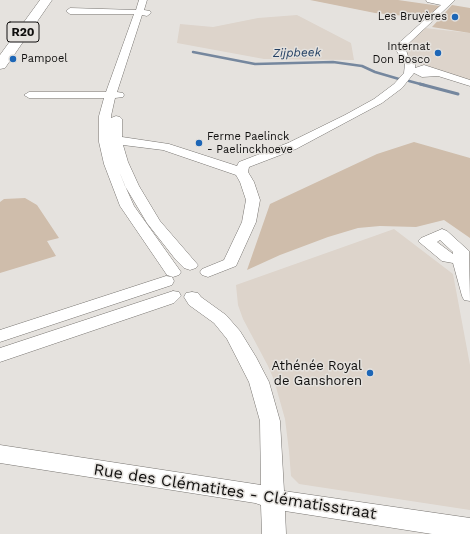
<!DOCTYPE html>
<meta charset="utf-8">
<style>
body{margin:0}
canvas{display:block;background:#e5e2de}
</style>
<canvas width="470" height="534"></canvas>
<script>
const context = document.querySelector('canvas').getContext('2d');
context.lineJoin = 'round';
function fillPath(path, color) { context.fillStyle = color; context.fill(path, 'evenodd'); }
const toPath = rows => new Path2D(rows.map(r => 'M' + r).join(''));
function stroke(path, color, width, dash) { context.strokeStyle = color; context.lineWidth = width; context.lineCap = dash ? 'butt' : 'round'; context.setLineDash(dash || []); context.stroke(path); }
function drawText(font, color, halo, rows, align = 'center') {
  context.font = font + ' "Work Sans",sans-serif'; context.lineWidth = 3; context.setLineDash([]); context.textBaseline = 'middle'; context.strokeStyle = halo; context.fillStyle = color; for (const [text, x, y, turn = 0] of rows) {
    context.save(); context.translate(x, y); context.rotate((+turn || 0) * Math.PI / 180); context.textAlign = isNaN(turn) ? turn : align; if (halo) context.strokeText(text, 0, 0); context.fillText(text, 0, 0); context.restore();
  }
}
fillPath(toPath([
 [297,15,351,43,354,60,264,59,177,43,180,24,213,27,258,18],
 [425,28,470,33,470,81,417,63,407,55,406,51,407,46],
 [394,229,453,274,470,365,470,510,299,484,291,476,289,451,285,419,274,380,268,366,243,319,238,305,236,285]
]), '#ddd4cb');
fillPath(toPath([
 [310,0,398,0,440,6,426,18,375,13],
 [452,5,470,8,470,33,432,27],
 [414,142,470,158,470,238,444,220,416,227,380,226,358,228,328,237,280,255,247,270,270,204,377,154],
 [25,198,37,205,59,238,47,241,56,256,0,273,0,202,4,199]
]), '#cfbdab');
stroke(toPath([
 [193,52,255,64,333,62,362,66,375,72,399,79],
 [409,81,424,85]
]), '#75879e', 2.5);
stroke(toPath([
 [420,84,458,94]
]), '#75879e', 3);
const street = toPath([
 [139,0,147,0,144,10,150,11,151,13,147,16,142,15,117,92,123,93,124,95,123,97,115,98,111,116,111,118,116,116,120,117,122,119,122,137,169,144,237,166,239,162,288,143,345,115,374,99,394,84,404,73,405,64,396,50,399,43,441,5,427,2,426,0,455,0,408,44,406,50,408,56,415,64,415,68,424,65,470,80,470,86,438,76,422,77,414,73,402,88,382,103,296,149,249,167,248,172,254,182,260,200,256,222,236,266,208,277,202,275,200,272,202,269,224,260,242,222,246,200,240,182,236,175,163,150,123,145,128,162,139,186,160,221,198,265,196,268,190,270,184,268,176,260,147,223,125,186,119,171,126,188,134,206,181,272,179,275,173,277,167,275,120,206,104,164,99,142,99,116,104,98,29,98,24,95,29,92,106,92,134,14,70,14,66,11,70,8,136,10,139,0],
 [442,229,447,231,469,251,470,301,464,300,462,296,453,263,442,261,418,241,421,238,442,229],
 [440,240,453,252,453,254,437,242,440,240],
 [166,276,172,277,174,281,172,285,0,342,0,330,166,276],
 [173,291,179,292,181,296,174,303,0,362,0,348,173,291],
 [192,292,198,293,201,297,226,315,240,331,256,357,269,382,280,421,284,491,470,518,470,534,432,534,285,511,286,534,262,534,261,505,255,503,0,463,0,445,261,485,260,421,249,382,227,339,214,323,189,305,184,297,186,293,192,292]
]);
const primary = toPath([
 [40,0,52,0,5,68,0,69,0,55,40,0]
]);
stroke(street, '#787571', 1);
stroke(primary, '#787571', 1);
fillPath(street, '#fff');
fillPath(primary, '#fff');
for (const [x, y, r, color] of [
 [455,17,4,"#1d66b6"],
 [438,53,4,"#1d66b6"],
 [13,59,4,"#1d66b6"],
 [199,143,4,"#1d66b6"],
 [370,373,4,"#1d66b6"]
]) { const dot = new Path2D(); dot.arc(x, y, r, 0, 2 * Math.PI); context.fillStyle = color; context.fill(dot); stroke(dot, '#e5e2de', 1.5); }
drawText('11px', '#100f0e', '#e5e2de', [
 ["Les Bruyères",447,17],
 ["Internat",430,47],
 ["Don Bosco",430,60],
 ["Pampoel",21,59,"left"],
 ["Ferme Paelinck",207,137,"left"],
 ["- Paelinckhoeve",207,150,"left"]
], 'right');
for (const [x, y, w] of [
 [23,32,32]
]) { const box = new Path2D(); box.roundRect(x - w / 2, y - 10, w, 20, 3); context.fillStyle = '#e5e2de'; context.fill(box); stroke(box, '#100f0e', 1); }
drawText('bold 12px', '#100f0e', null, [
 ["R20",23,32]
]);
drawText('italic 12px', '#244164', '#e5e2de', [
 ["Zijpbeek",297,53,-1]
]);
drawText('13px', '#100f0e', '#e5e2de', [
 ["Athénée Royal",362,366],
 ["de Ganshoren",362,381]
], 'right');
drawText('16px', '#100f0e', '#e5e2de', [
 ["Rue des Clématites - Clématisstraat",235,492,9]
]);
</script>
